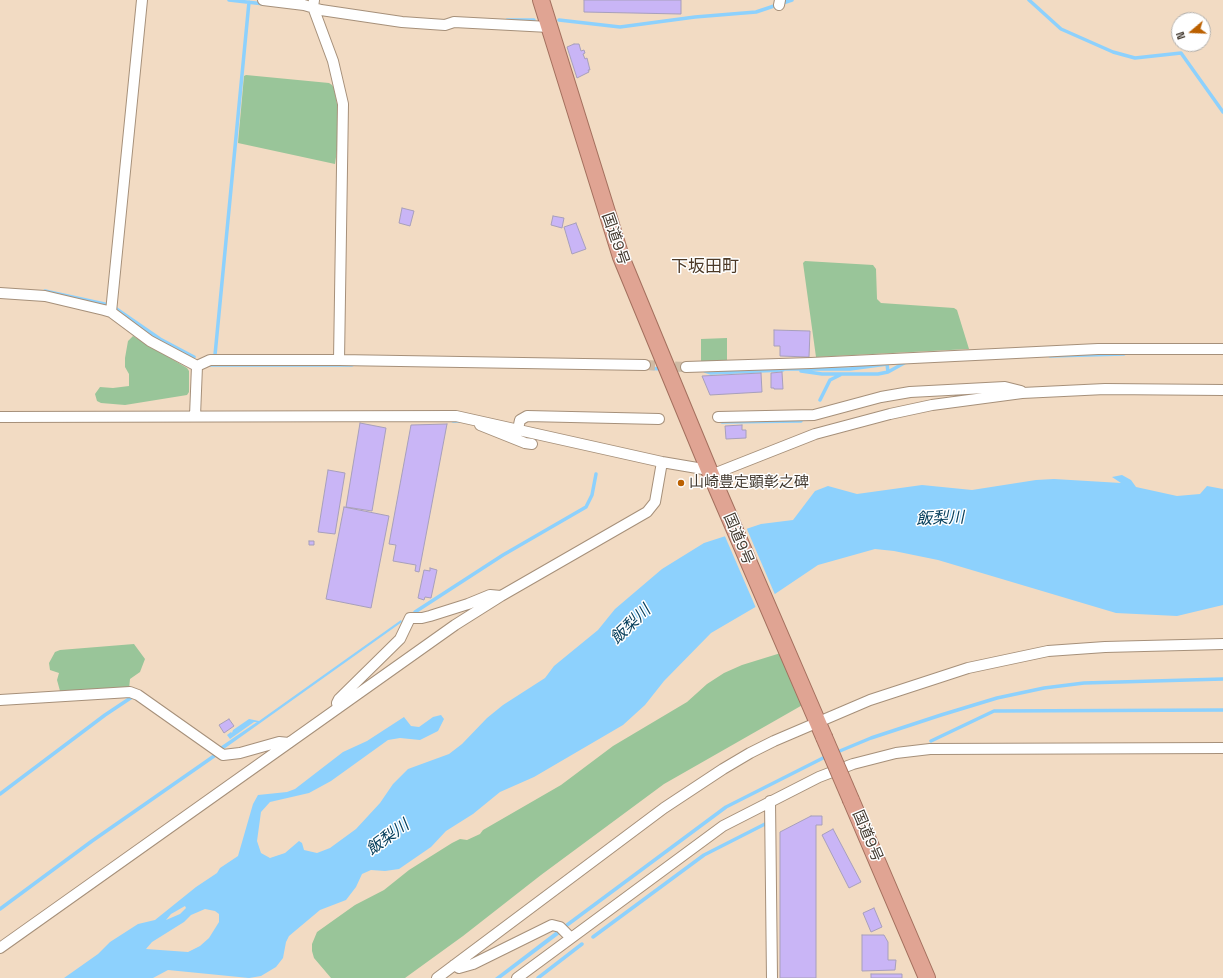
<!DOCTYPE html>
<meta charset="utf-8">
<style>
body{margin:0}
#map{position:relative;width:1223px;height:978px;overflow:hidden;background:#f2dbc3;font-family:"Space Grotesk",sans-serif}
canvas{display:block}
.north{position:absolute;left:1171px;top:12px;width:40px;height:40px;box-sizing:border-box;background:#fff;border:1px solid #b3b0ac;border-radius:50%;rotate:251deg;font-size:11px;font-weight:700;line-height:16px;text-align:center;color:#42392f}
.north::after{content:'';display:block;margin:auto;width:14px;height:18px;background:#bb6000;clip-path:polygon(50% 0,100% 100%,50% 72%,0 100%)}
</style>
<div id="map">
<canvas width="1223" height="978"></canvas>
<div class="north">N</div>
</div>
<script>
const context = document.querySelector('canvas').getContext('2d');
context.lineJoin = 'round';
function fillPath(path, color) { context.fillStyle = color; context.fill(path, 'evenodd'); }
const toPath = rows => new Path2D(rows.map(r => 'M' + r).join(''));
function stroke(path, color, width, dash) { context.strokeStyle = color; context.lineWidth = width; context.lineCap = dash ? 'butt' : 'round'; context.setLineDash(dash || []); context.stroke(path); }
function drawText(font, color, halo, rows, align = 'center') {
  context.font = font + ' "Space Grotesk","Noto Sans JP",sans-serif'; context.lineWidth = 3; context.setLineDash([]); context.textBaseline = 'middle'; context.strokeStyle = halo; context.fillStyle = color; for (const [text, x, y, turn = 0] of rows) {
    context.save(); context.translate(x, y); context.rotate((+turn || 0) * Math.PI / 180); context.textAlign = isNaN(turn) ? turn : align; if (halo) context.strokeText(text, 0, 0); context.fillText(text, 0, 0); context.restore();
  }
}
fillPath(toPath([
 [246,75,329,83,332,85,334,88,337,104,338,143,335,164,238,143,244,76],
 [805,261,873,265,876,269,877,299,881,303,954,308,957,310,969,349,816,357,803,263],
 [133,336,187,368,189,371,189,392,187,395,125,405,101,403,97,401,95,394,100,387,113,388,129,386,129,374,125,367,125,358,128,341],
 [727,338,727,363,701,363,701,339],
 [134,644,145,659,140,672,130,679,129,689,60,691,57,680,59,673,50,670,49,663,55,652,60,650],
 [784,652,806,703,664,784,541,875,463,936,405,978,331,978,314,958,312,951,312,944,317,932,355,905,384,890,409,870,452,843,460,839,467,840,480,834,483,830,561,785,613,746,687,702,707,684,724,673,742,665]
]), '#99c599');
fillPath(toPath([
 [1122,475,1131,480,1136,487,1177,496,1200,494,1207,486,1223,489,1223,605,1177,616,1116,613,938,560,894,551,875,549,818,565,766,600,737,532,761,524,793,520,815,491,828,486,857,494,922,485,972,490,1036,480,1054,479,1121,483,1112,477],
 [735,533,764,602,711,633,664,681,645,705,623,725,534,777,500,792,473,814,446,831,431,847,399,869,385,871,371,870,362,874,356,887,346,900,320,910,289,936,286,942,283,958,276,967,261,976,249,978,168,970,153,978,64,978,98,954,110,942,138,924,155,920,196,887,217,873,220,868,238,856,253,804,258,795,287,792,295,789,343,752,367,741,404,717,411,726,419,727,433,717,441,715,444,719,438,731,420,740,400,738,388,740,331,781,309,793,270,802,261,812,257,841,261,853,270,858,285,853,299,841,302,843,304,850,317,853,330,848,356,829,380,803,393,784,408,769,449,754,462,744,487,718,503,705,545,678,554,666,598,630,615,609,662,569,704,543],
 [185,906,186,908,180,914,166,920,171,914],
 [205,909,215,911,219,914,219,922,209,938,200,946,188,952,146,949,152,942,184,922,191,915],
 [401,620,402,622,221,751,220,747,257,722,254,722,230,739,227,735,231,732,232,733,233,730,249,719,259,721],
 [558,930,561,933,501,978,495,978]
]), '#8dd1fd');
fillPath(toPath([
 [746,527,776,597,756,608,724,534]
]), '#f2dbc3');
stroke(toPath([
 [229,0,264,4],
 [1029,0,1061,29,1113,52,1135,58,1181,53,1223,112],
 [507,20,534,20],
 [559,20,620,27,695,17,756,12,792,0],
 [45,291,109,305],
 [115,308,160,339,194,357],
 [215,355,249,2],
 [1050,356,1124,354],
 [208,365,352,365],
 [644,368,662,369],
 [672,369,685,370],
 [782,369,850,369,887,364,888,372],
 [705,371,711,373,783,370],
 [801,371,822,374,878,374,888,372,906,362],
 [820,400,830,380,840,375],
 [453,421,460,421],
 [722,422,801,421],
 [415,612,503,555,586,507,592,495,596,474],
 [931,741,994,711,1223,710],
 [835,753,871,738,941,715,997,698,1044,688,1084,683,1223,679],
 [0,794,105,715,132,697],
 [0,909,92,841,217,754],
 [563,928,726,807,827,756],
 [593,937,704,855,765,824],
 [538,978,582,944]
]), '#8dd1fd', 3.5);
const building = toPath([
 [584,0,681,0,681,14,584,12,584,0],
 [574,44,579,44,581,51,584,50,585,53,583,54,585,59,587,58,590,70,588,70,589,72,577,78,567,47,574,44],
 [402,208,414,211,410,226,399,223,402,208],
 [553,216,564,218,562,228,551,225,553,216],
 [576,223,586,249,572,254,564,227,576,223],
 [774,330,810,331,809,357,780,356,780,346,774,346,774,330],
 [782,372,783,389,774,389,774,388,771,388,771,373,782,372],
 [761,373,762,392,710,395,702,376,761,373],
 [360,423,386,428,372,511,346,507,360,423],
 [447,424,419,572,415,571,416,565,393,561,396,545,389,544,411,425,447,424],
 [742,425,742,430,746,430,746,438,726,439,725,426,742,425],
 [328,470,345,473,335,534,318,532,328,470],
 [344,507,389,516,371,608,326,599,344,507],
 [309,541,314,541,314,545,309,545,309,541],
 [430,568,437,570,431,598,425,597,424,600,418,598,424,570,430,571,430,568],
 [229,719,234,726,224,733,219,725,229,719],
 [811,816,822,816,822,825,816,825,816,978,780,978,780,832,811,816],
 [833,829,861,882,849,888,822,835,833,829],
 [874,908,882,927,871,932,863,913,874,908],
 [862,935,884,935,888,942,888,960,896,960,895,970,862,971,862,935],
 [871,974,902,974,902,978,871,978,871,974]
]);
fillPath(building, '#c9b5f6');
stroke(building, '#a79fbb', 1);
stroke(toPath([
 [645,365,686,367]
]), '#cfbba5', 10, [10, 5]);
const minor = toPath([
 [263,0,304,5,321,10,402,22,445,25,454,22,549,27],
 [779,5,780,0],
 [0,293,45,296,104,310,111,312,150,341,197,366,195,416],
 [111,312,142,0],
 [339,360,645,365],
 [197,366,210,360,339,360,343,104,333,61,313,7,314,0],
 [686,367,811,363,1098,349,1223,349],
 [0,417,456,416,662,462,709,470],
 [718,417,814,415,881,397,910,392,1005,387,1021,391],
 [480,425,525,443,532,444],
 [518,429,520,420,527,416,659,419],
 [711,475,815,434,890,414,932,405,1022,393,1105,389,1223,390],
 [0,700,130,692,138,695,223,755,240,753,279,742,289,743],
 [338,708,337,703,339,699,400,639,410,618,422,618,430,616,468,604,490,595,501,596],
 [770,801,772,978],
 [0,948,455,625,501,596,647,512,655,502,662,462],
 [454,965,459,968,473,964,552,925,560,927,571,938],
 [437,978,664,808,723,769,750,753,774,741,870,700,968,668,1048,651,1105,647,1223,644],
 [517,978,723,826,819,777,853,764,896,753,930,749,1223,748]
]);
const trunk = toPath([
 [541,0,621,257,709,470,824,737],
 [851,800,927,978]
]);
stroke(minor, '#a6907a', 12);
stroke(trunk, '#a4705e', 18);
stroke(minor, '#fff', 10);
stroke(trunk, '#e0a493', 16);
const trunkBridge = toPath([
 [824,737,851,800]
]);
stroke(trunkBridge, '#a4705e', 18, []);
stroke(trunkBridge, '#e0a493', 16);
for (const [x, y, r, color] of [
 [681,483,4,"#bb6000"]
]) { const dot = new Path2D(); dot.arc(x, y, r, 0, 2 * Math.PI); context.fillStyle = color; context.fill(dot); stroke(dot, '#fff', 1.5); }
drawText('15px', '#42392f', '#fff', [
 ["国道9号",615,239,71],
 ["国道9号",738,539,67],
 ["国道9号",867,836,67]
]);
drawText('15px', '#42392f', '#fff', [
 ["山崎豊定顕彰之碑",689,483]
], 'left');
drawText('italic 16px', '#043d5a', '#fff', [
 ["飯梨川",940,519,-2],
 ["飯梨川",631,625,-44],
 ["飯梨川",388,838,-36]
]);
drawText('17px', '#4d3a27', '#fff', [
 ["下坂田町",705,267]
]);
</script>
